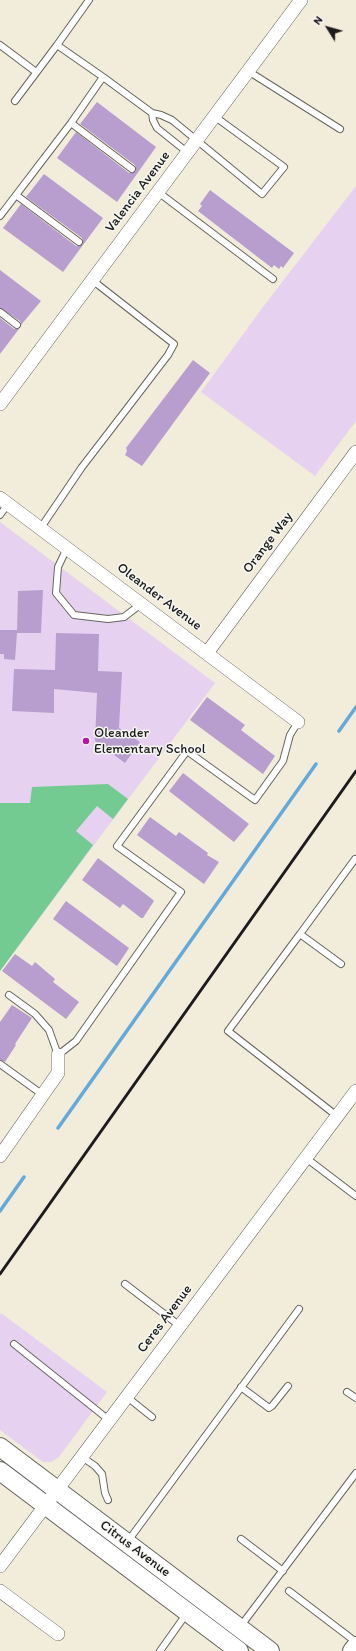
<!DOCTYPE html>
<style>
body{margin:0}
#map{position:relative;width:356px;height:1651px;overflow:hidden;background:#f2ecdb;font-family:Itim,sans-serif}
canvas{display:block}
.north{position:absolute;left:308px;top:8px;width:40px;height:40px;-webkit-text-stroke:3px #f6f6f2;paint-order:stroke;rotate:307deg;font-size:11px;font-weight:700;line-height:16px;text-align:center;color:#1c1c1c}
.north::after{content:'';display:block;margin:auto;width:14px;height:18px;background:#1c1c1c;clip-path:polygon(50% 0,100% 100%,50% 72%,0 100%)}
</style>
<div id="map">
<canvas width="356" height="1651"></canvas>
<div class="north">N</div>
</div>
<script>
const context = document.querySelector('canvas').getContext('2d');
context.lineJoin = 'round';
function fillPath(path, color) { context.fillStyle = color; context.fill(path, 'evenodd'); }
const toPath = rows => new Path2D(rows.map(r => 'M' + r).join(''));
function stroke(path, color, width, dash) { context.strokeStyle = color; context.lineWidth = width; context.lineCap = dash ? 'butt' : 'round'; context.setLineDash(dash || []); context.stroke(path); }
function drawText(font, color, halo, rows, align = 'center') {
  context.font = font + ' Itim,sans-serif'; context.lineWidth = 3; context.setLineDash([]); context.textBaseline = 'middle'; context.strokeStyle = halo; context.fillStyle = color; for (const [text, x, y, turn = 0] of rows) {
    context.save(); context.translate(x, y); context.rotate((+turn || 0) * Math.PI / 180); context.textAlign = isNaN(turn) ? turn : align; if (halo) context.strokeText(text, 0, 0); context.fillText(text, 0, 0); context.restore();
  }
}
fillPath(toPath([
 [356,186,356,421,315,476,201,392,263,307],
 [0,522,215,683,0,971],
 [1,1313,107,1392,59,1457,51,1462,43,1462,0,1430,0,1315]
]), '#e6d2f0');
fillPath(toPath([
 [108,784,128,799,113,819,97,806,76,831,93,845,0,971,0,803,30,803,32,787]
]), '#73cb91');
stroke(toPath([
 [339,731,356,707],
 [58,1128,316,764],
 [0,1211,24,1177]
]), '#62aad9', 3.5);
fillPath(toPath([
 [97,102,156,147,117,202,57,158,76,132,129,173,133,173,136,171,135,165,80,124],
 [44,174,103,218,63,272,3,228,21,204,76,246,80,246,83,244,82,238,26,197],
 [210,190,294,253,283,268,281,266,279,269,274,265,272,268,198,211,202,206,200,204],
 [0,270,41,301,21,325,20,321,0,308],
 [0,318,14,329,19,329,0,354],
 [193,360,210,373,142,466,125,455,127,451,126,448],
 [43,590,41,633,17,633,15,660,4,659,4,654,0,654,0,630,17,630,18,591],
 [56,633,99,634,98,671,122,672,119,728,140,742,125,763,95,741,97,693,54,689,54,713,12,711,14,669,55,670],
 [207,697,245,725,241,730,275,756,263,774,190,720],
 [183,773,249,824,234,842,169,791],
 [150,817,176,836,179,832,208,853,207,855,219,862,204,884,137,835],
 [98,858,152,899,154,901,143,918,141,918,123,904,120,908,82,880],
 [66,901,129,948,117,966,53,919],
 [15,954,32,966,35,962,55,979,53,982,79,1002,66,1019,2,971],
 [12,1005,32,1018,15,1044,16,1045,5,1062,0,1060,0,1022]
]), '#b89ecf');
const lane = toPath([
 [89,0,57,45,103,77],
 [0,45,36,72],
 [248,71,340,129],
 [15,101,57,45],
 [71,123,132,169],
 [187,152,157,128,153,120,152,113,161,115,172,120,262,194,284,167,214,116],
 [158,192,273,279],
 [16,195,79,242],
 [0,216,71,123,103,77,152,113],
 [0,312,17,325],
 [0,515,8,504],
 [40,529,82,467,132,402,168,355,174,344,92,280],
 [67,548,58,567,56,593,74,615,108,619,124,617,141,604],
 [300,934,228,1031,337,1116],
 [341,964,300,934,355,859,356,860],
 [9,995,35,1014,49,1030,58,1055,76,1041,181,892,117,846,187,751,255,800,283,761,290,735,298,722],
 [0,1064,43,1095],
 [306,1158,356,1196],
 [125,1284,180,1326],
 [14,1344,109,1420],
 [241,1387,269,1408,272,1406,288,1386],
 [347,1392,356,1398],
 [127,1397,152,1417],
 [82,1457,95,1466,102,1474,105,1493,108,1500],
 [241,1539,283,1571],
 [128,1541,299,1309],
 [289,1591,356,1642],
 [240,1627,356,1473],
 [160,1651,187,1613]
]);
const street = toPath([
 [0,404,301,0],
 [0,498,298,722],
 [207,653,356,452],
 [0,1156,58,1073,58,1055],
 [0,1566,356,1091],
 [0,1591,58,1634]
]);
const secondary = toPath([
 [0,1447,270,1651],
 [0,1471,239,1651],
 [352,1651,356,1646]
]);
stroke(lane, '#67655f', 8);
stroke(street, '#67655f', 14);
stroke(secondary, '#67655f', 20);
stroke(lane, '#fff', 6);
stroke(street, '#fff', 13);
stroke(secondary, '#fff', 18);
stroke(toPath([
 [0,1274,356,771]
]), '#1c1c1c', 3);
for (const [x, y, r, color] of [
 [86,741,4,"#b5179e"]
]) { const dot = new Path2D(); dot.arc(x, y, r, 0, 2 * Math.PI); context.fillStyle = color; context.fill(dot); stroke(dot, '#f6f6f2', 1.5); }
drawText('14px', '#1c1c1c', '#f6f6f2', [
 ["Valencia Avenue",138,192,-53],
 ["Orange Way",268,543,-53],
 ["Oleander Avenue",159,597,37],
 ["Ceres Avenue",165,1319,-53],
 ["Citrus Avenue",135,1549,37]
]);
drawText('14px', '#1c1c1c', '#f6f6f2', [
 ["Oleander",94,733],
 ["Elementary School",94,749]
], 'left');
</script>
